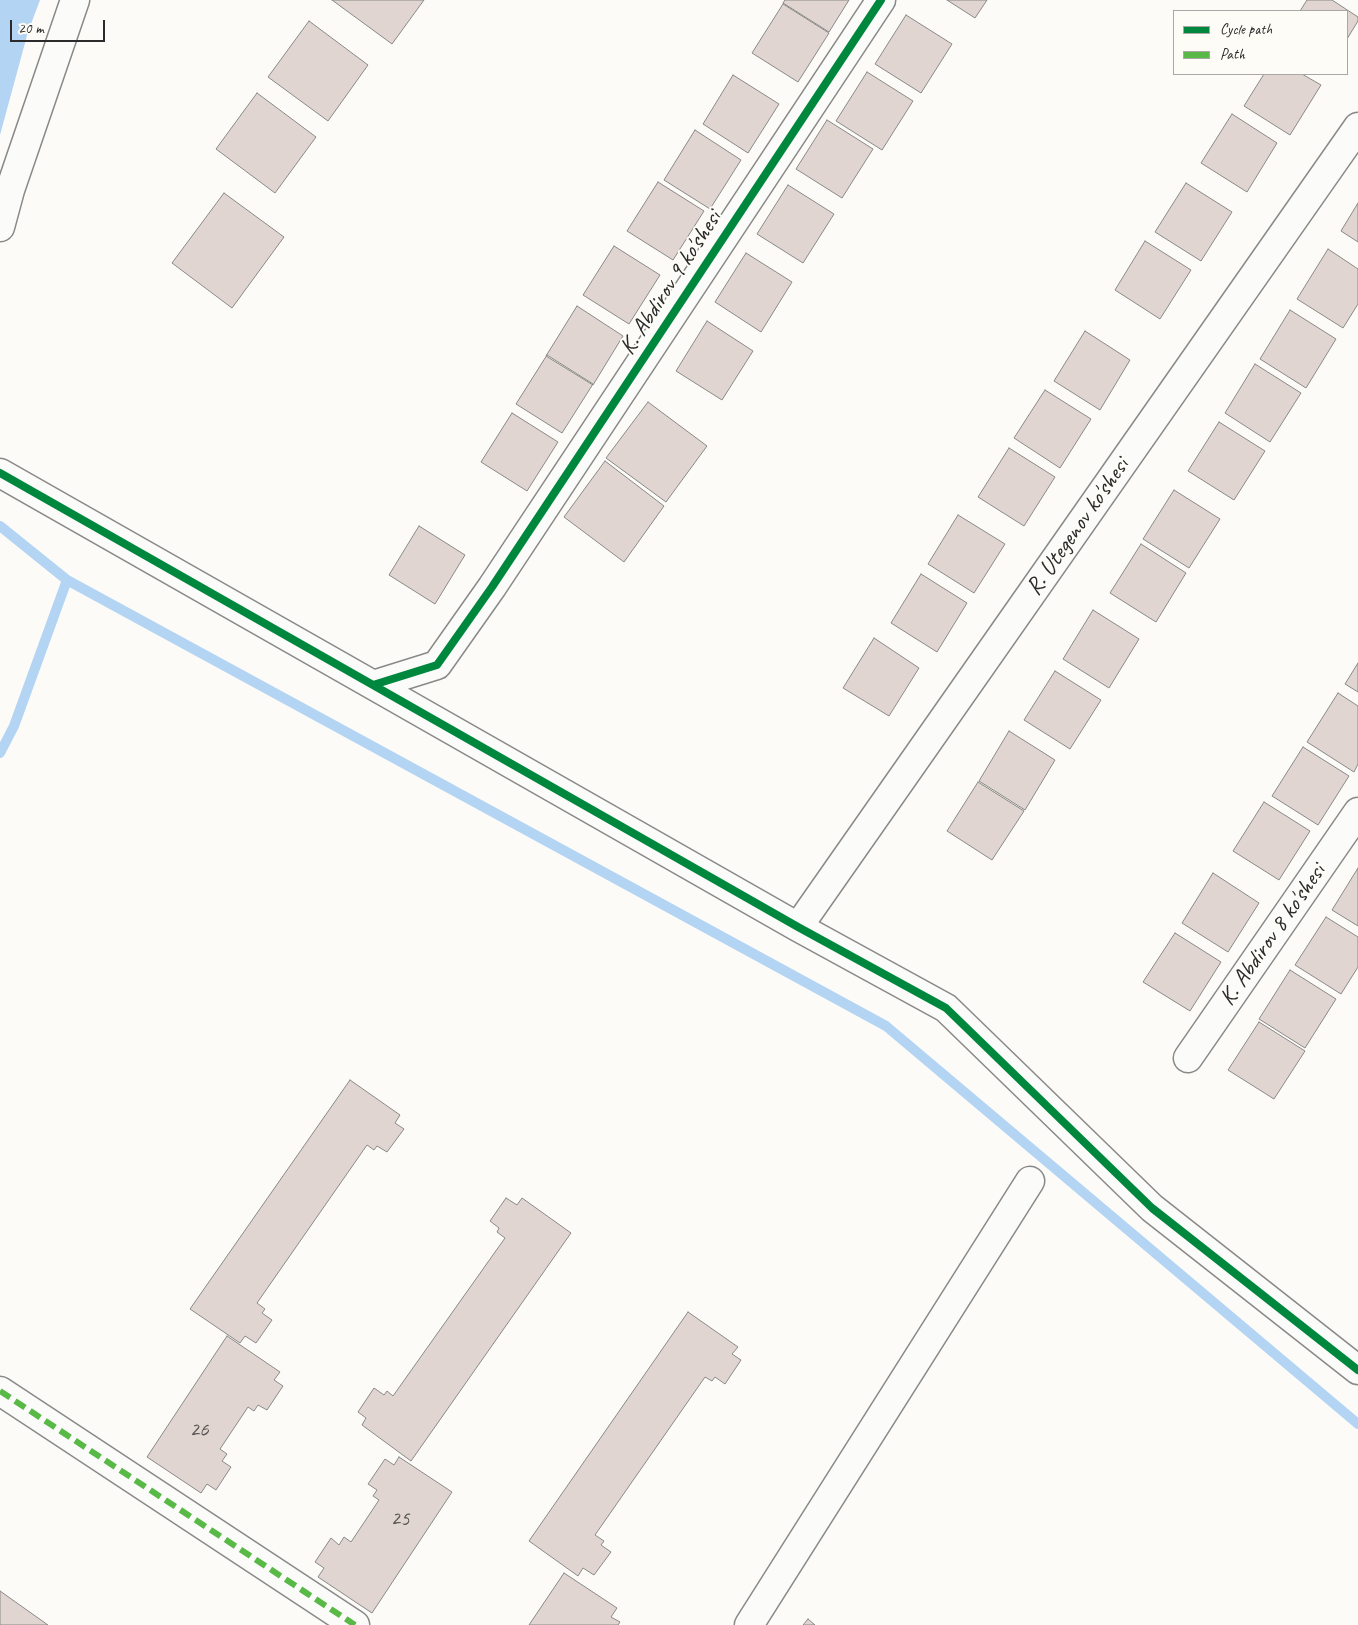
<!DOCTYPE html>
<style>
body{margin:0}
#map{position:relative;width:1358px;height:1625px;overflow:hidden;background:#fcfbf8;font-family:Caveat,sans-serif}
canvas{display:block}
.legend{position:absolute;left:1173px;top:10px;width:175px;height:65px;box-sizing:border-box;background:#fdfcf7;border:1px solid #a9a8a5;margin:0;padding:6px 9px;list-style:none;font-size:15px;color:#2b2b2b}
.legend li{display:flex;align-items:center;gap:10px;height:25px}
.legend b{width:25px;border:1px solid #a9a8a5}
.scale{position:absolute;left:10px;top:20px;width:95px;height:22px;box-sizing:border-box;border:2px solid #2b2b2b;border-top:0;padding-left:6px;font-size:15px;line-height:18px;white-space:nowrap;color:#2b2b2b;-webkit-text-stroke:4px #fdfcf7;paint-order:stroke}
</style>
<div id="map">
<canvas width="1358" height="1625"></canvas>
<ul class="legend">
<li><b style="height:6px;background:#00873e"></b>Cycle path</li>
<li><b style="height:6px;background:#58b947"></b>Path</li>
</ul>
<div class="scale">20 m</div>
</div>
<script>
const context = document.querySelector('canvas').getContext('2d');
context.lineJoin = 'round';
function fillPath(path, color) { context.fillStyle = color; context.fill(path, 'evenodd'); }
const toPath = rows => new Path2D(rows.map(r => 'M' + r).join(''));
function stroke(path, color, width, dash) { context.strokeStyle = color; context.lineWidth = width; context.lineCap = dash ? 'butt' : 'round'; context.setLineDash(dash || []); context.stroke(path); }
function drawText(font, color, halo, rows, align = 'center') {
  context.font = font + ' Caveat,sans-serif'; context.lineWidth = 4; context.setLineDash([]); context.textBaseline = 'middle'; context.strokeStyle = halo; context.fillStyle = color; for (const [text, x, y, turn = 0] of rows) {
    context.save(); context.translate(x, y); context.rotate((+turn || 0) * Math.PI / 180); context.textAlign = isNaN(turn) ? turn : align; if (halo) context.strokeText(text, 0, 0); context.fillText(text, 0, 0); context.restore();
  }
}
fillPath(toPath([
 [0,0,40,0,28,32,0,135]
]), '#b3d4f2');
stroke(toPath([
 [0,526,67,580,886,1026,1358,1424],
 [0,753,14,726,67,580]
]), '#b3d4f2', 10);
const building = toPath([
 [332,0,424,0,392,44,332,0],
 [785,0,849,0,829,32,783,3,785,0],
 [947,0,987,0,975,18,947,0],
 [1307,0,1332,0,1358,17,1358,21,1347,39,1347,11,1300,11,1307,0],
 [783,4,829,33,798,82,752,53,783,4],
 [906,15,952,44,921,93,875,64,906,15],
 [309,21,368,65,328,121,268,77,309,21],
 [867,72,913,101,882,150,836,121,867,72],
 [1264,74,1302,74,1321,85,1290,135,1244,106,1264,74],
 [733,75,779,104,748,153,703,124,733,75],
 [257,93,316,137,275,193,216,149,257,93],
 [1232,114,1277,143,1247,192,1201,163,1232,114],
 [827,120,873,149,842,198,796,169,827,120],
 [695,130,741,160,710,209,664,180,695,130],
 [658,182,704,211,673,260,627,231,658,182],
 [1186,183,1232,212,1201,261,1155,232,1186,183],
 [788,185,834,214,803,263,757,234,788,185],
 [224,193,284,237,232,308,172,263,224,193],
 [1358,203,1358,242,1341,231,1358,203],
 [1145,241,1191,270,1160,319,1115,290,1145,241],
 [614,246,660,275,629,324,583,295,614,246],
 [1328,249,1358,269,1358,304,1343,328,1297,299,1328,249],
 [746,253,792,282,761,332,715,302,746,253],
 [577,306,623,336,593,385,546,356,577,306],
 [1290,310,1336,339,1306,388,1260,359,1290,310],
 [707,321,753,351,722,400,676,371,707,321],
 [1085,331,1130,360,1100,410,1054,381,1085,331],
 [547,355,593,384,562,433,516,404,547,355],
 [1255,364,1301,393,1270,442,1225,413,1255,364],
 [1045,390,1091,419,1060,468,1014,438,1045,390],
 [648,402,707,446,666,502,606,458,648,402],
 [512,413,558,442,527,491,481,462,512,413],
 [1219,422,1265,451,1234,500,1188,471,1219,422],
 [1009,448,1055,477,1024,526,978,497,1009,448],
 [605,461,664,506,624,562,564,517,605,461],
 [1174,490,1220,519,1189,568,1143,539,1174,490],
 [958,515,1005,544,974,593,928,564,958,515],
 [419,526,465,555,435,604,389,575,419,526],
 [1141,544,1186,573,1156,622,1110,593,1141,544],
 [921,574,967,603,937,652,891,623,921,574],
 [1093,610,1139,639,1109,688,1063,659,1093,610],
 [874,638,919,668,889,716,843,688,874,638],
 [1358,663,1358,692,1345,684,1358,663],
 [1055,671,1101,700,1070,749,1024,720,1055,671],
 [1338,693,1358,706,1358,764,1354,772,1307,742,1338,693],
 [1009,731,1055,760,1025,810,979,781,1009,731],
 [1303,747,1349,776,1318,825,1272,796,1303,747],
 [978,782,1024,811,992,860,947,831,978,782],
 [1264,802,1310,831,1279,880,1233,851,1264,802],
 [1358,868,1358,926,1332,910,1358,868],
 [1213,873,1259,903,1228,952,1182,923,1213,873],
 [1326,917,1358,937,1358,967,1341,994,1295,965,1326,917],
 [1175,933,1221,962,1190,1011,1143,982,1175,933],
 [1290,970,1336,999,1305,1048,1259,1019,1290,970],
 [1259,1022,1305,1051,1274,1099,1228,1070,1259,1022],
 [350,1080,400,1115,395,1123,404,1129,387,1152,377,1146,374,1150,367,1145,257,1303,265,1309,262,1313,272,1320,256,1343,245,1336,240,1343,190,1309,350,1080],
 [506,1198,517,1205,522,1198,571,1233,411,1461,362,1425,366,1418,358,1412,374,1388,384,1395,387,1391,393,1396,505,1238,497,1232,499,1228,490,1221,506,1198],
 [688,1312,738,1347,732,1354,741,1360,725,1384,715,1377,712,1381,705,1377,595,1535,604,1541,601,1545,611,1552,594,1575,583,1568,578,1576,529,1541,688,1312],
 [227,1336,280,1372,274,1380,283,1386,267,1410,258,1405,254,1411,248,1407,220,1449,227,1454,222,1461,231,1467,216,1490,207,1484,201,1493,147,1457,227,1336],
 [399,1457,452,1492,372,1613,318,1577,324,1568,315,1562,331,1538,339,1545,344,1537,351,1542,379,1500,373,1496,377,1490,368,1484,385,1459,394,1465,399,1457],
 [564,1573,617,1608,611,1617,620,1622,618,1625,529,1625,564,1573],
 [0,1591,48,1625,0,1625,0,1591],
 [808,1619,815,1625,803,1625,808,1619]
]);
fillPath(building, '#e0d5d0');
stroke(building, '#898987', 1);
const minor = toPath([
 [0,227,10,190,75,0],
 [0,473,373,685,437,665,492,587,881,0],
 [373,685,798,927,946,1008,1152,1208,1358,1370],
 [798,927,1358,127],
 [1188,1058,1358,812],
 [0,1391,355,1625],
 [749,1625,1030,1181]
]);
stroke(minor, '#898987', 31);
stroke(minor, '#fbfbf9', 28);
stroke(toPath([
 [0,1391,355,1625]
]), '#58b947', 6, [12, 6]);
stroke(toPath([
 [0,473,373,685,437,665,492,587,881,0],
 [373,685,798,927,946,1008,1152,1208,1358,1370]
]), '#00873e', 8);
drawText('21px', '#585654', null, [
 ["26",199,1430],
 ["25",400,1519]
]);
drawText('24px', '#2b2b2b', '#fdfcf7', [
 ["K. Abdirov 9 ko'shesi",671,283,-57],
 ["R. Utegenov ko'shesi",1078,527,-55],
 ["K. Abdirov 8 ko'shesi",1273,935,-55]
]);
</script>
